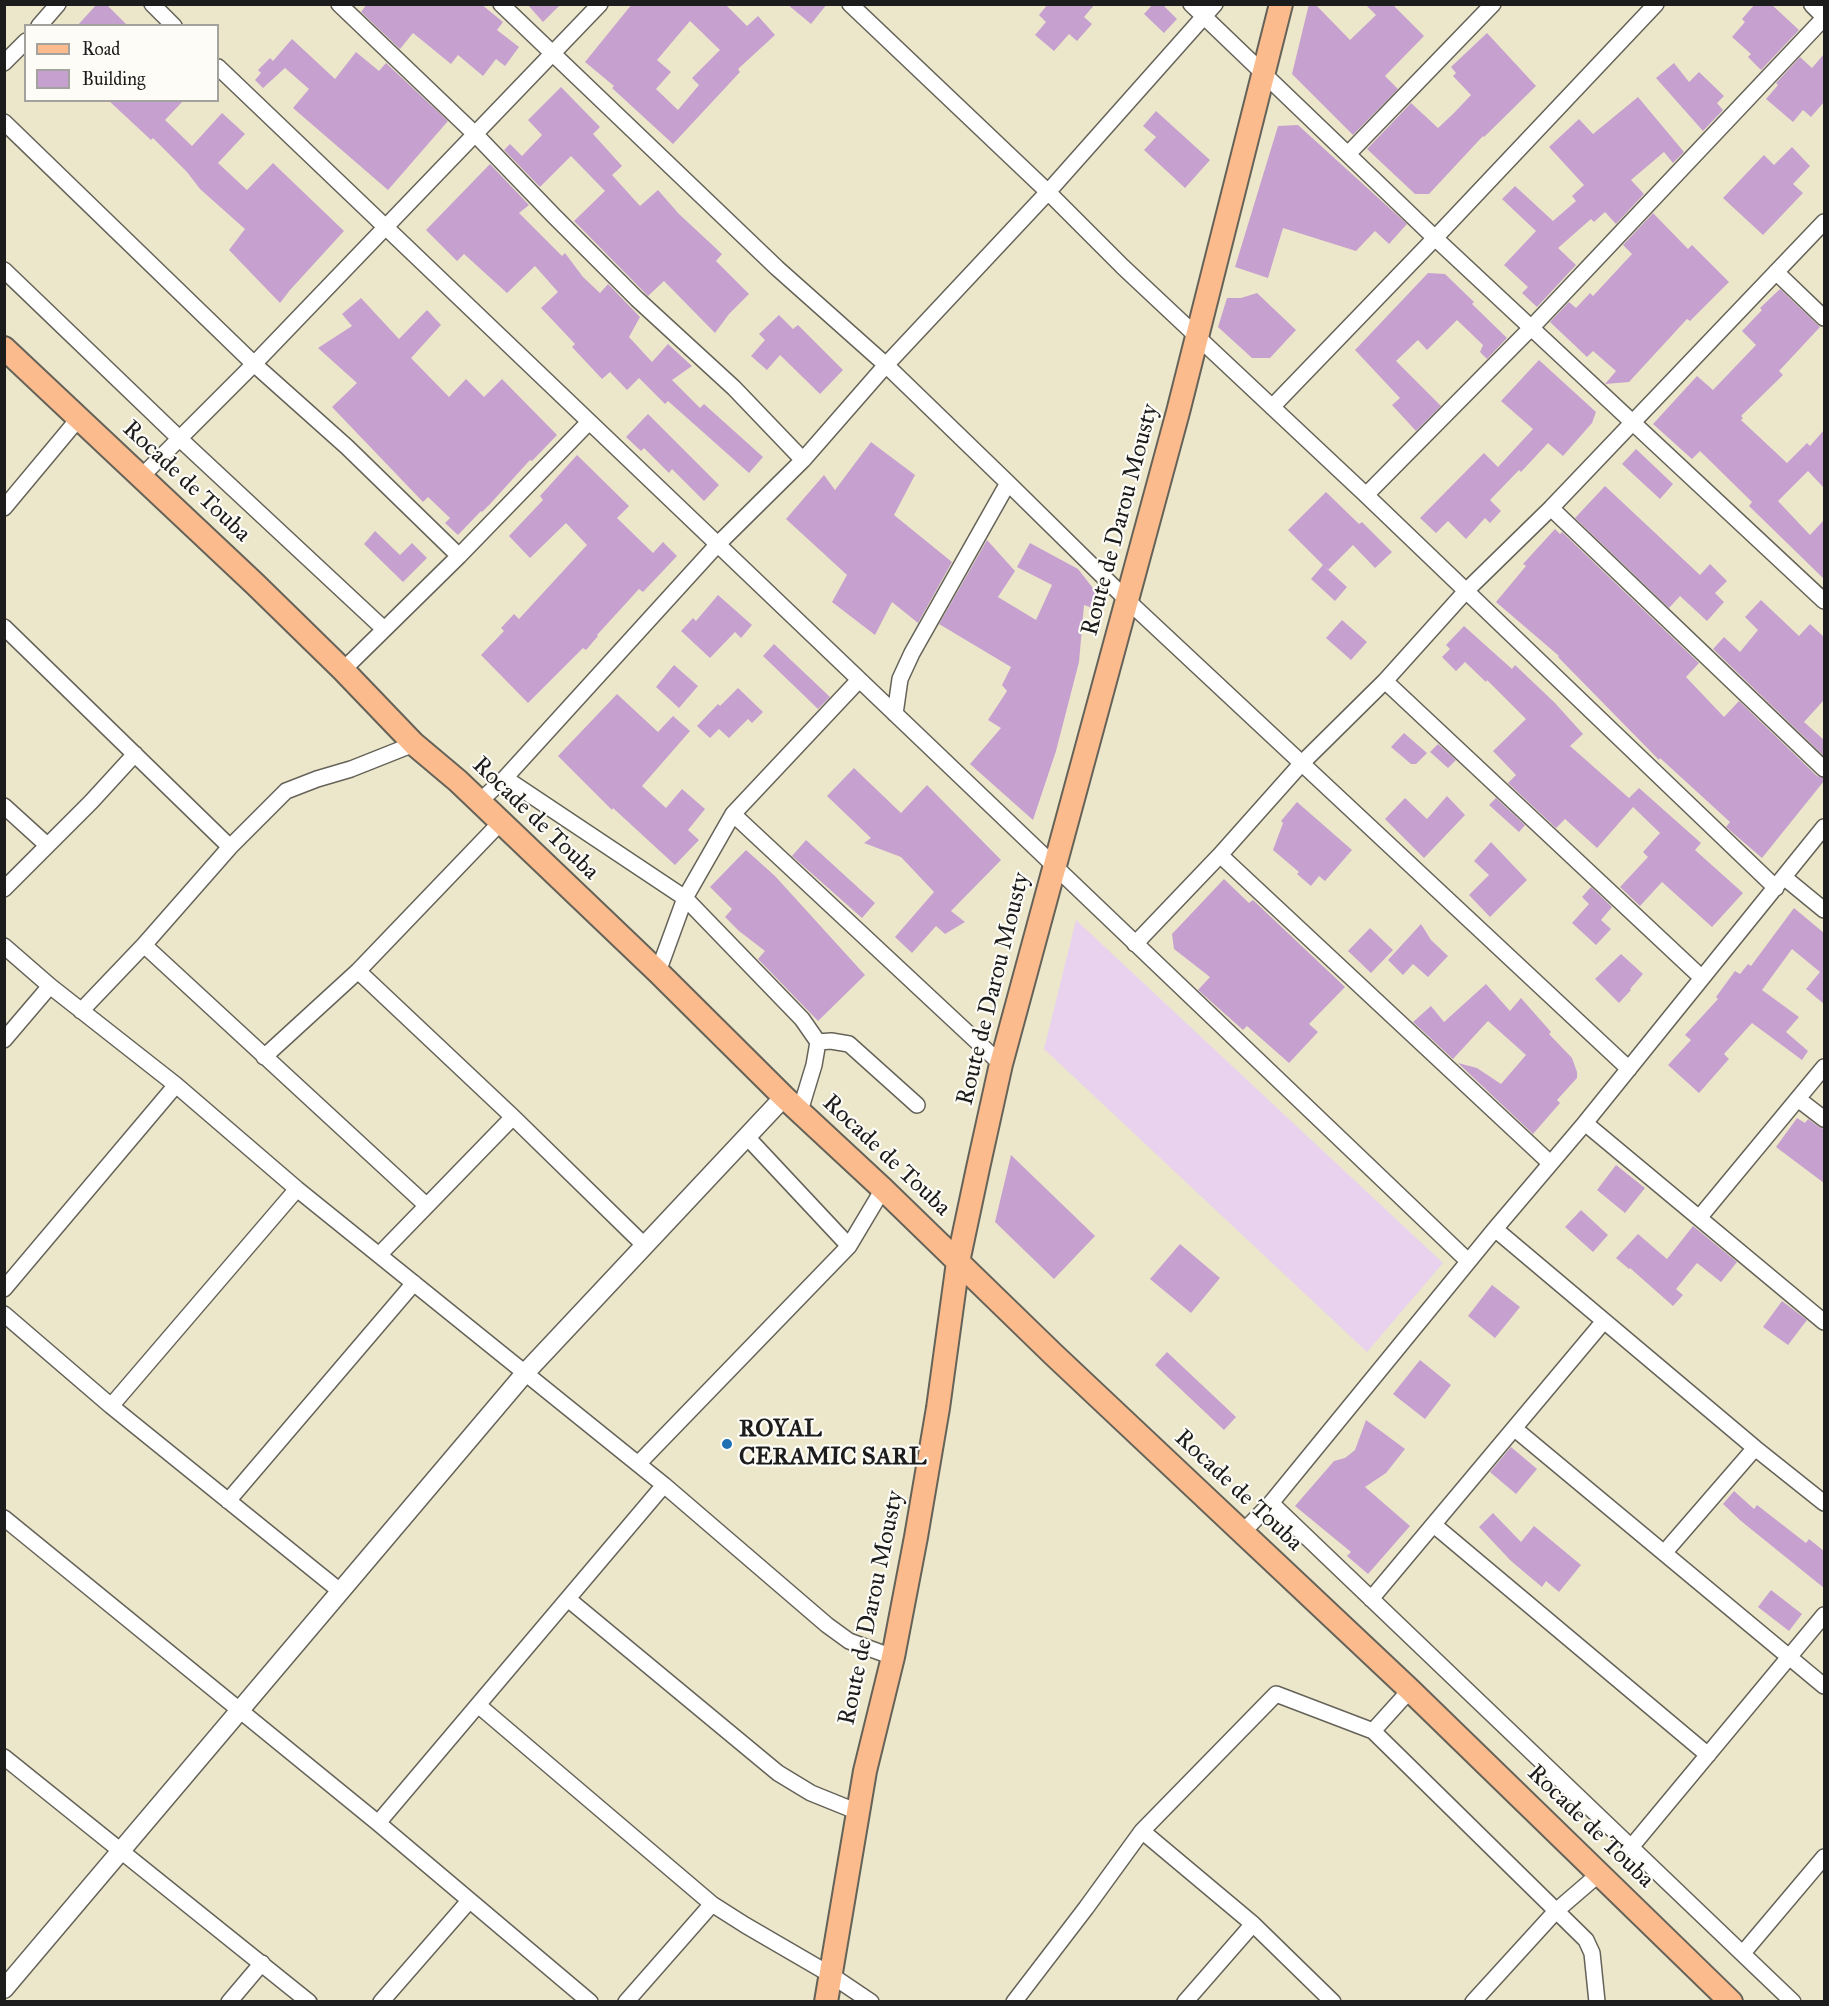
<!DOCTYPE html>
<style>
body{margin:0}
#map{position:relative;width:1829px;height:2006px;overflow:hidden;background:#ece7ca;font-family:"IM FELL Great Primer",serif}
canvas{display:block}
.frame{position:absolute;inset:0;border:6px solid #1c1c1c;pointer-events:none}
.legend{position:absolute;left:24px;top:24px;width:195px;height:78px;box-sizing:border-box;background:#fdfcf7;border:2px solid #a3a29f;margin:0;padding:8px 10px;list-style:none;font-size:18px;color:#1c1c1c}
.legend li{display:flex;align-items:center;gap:12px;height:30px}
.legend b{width:30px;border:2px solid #a3a29f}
</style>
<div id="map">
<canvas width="1829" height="2006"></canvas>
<div class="frame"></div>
<ul class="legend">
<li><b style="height:8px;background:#fbbb8d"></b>Road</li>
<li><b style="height:16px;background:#c6a1cf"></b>Building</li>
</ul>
</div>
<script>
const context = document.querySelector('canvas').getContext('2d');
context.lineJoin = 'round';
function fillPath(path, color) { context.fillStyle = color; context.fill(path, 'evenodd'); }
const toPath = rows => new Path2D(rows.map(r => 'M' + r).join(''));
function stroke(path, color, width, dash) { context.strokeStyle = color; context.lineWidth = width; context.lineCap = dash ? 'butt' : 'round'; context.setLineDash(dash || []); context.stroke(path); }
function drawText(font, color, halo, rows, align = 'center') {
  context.font = font + ' "IM FELL Great Primer",serif'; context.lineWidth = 4.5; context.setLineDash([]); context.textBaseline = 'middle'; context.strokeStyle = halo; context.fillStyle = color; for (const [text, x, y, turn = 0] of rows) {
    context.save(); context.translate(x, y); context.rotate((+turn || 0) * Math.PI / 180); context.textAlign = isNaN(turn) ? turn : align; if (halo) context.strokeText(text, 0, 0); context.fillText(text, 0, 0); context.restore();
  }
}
fillPath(toPath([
 [1076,920,1443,1263,1367,1352,1044,1049]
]), '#e8d2ee');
fillPath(toPath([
 [97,4,106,4,128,26,77,26],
 [367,4,481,4,503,22,497,30,519,47,505,66,496,59,483,76,458,55,451,64,413,33,400,49,361,12],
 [527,4,561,4,543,22],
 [632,4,725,4,747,26,758,16,775,35,738,69,740,72,673,144,612,88,614,86,585,62],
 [690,21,720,50,692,78,699,85,678,110,656,89,671,72,657,60],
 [787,4,827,4,811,24],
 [1048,4,1095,4,1084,17,1092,24,1077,41,1069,34,1054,51,1035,35,1046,22,1039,15],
 [1153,4,1162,4,1177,19,1164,33,1144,14],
 [1309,4,1315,4,1350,40,1376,15,1365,4,1392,4,1424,36,1385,76,1398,89,1353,135,1292,74],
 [1755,4,1771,4,1799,30,1761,70,1748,57,1751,54,1732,37,1745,22,1742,19],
 [1487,33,1536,86,1484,137,1483,136,1429,194,1415,194,1367,149,1411,103,1438,128,1454,113,1471,95,1453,76,1456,73,1451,67],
 [292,39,335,79,356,52,379,71,386,63,448,121,388,190,293,108,309,89,285,68,263,88,255,80,261,73,258,70,270,58,273,61],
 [1824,54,1824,102,1811,117,1803,110,1793,122,1766,99,1778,85,1776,83,1800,57,1812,68],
 [1674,63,1689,82,1699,72,1724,96,1717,103,1723,110,1703,131,1656,78],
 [561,87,600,127,593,134,622,166,612,175,640,206,658,190,679,214,722,254,716,261,749,294,729,314,715,333,664,281,648,296,574,221,605,191,571,156,540,187,504,150,510,144,522,156,542,135,528,120],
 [1638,97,1684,152,1673,163,1664,152,1631,180,1644,194,1616,224,1605,212,1594,222,1591,219,1558,248,1576,265,1537,307,1522,293,1528,287,1504,265,1536,231,1502,199,1515,186,1553,221,1576,201,1572,196,1584,185,1549,147,1579,119,1593,134],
 [108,100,184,100,165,120,192,146,222,113,245,134,218,163,247,190,273,163,344,231,290,290,280,303,229,250,245,229,200,189,187,172,153,138,151,140],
 [1156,111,1210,160,1185,188,1144,150,1156,137,1143,126],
 [1298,125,1407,224,1389,244,1375,231,1356,251,1283,228,1268,278,1235,267,1278,126],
 [1792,147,1810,166,1793,184,1803,193,1763,235,1723,198,1764,155,1774,165],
 [490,164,529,205,519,213,562,256,565,253,583,277,600,293,608,284,640,317,629,337,652,362,668,344,692,366,672,380,700,408,704,404,763,457,749,473,668,401,665,404,639,378,627,390,610,372,602,379,572,347,575,344,541,308,558,292,535,266,507,293,464,254,457,261,426,230],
 [1653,213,1688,249,1692,245,1729,282,1690,321,1687,319,1629,382,1605,384,1616,371,1593,351,1587,357,1550,322,1569,302,1576,308,1590,293,1593,296,1632,254,1623,245],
 [1428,273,1445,274,1474,302,1472,304,1507,338,1487,359,1480,352,1483,345,1457,320,1427,350,1418,340,1396,361,1441,406,1416,431,1392,405,1400,398,1355,350],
 [1780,289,1820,327,1779,371,1783,375,1741,416,1743,418,1741,420,1787,463,1807,443,1810,446,1824,430,1824,488,1808,471,1778,501,1810,535,1824,520,1824,579,1749,506,1752,502,1700,451,1692,459,1653,424,1697,376,1713,390,1756,345,1742,331,1762,310,1760,308],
 [1257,293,1296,330,1270,358,1252,358,1218,327,1227,298,1241,298],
 [361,298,399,339,427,310,441,325,411,358,449,397,466,379,484,397,502,379,557,435,532,461,530,460,490,504,482,512,481,511,458,535,445,523,450,518,428,497,423,502,332,407,357,383,318,348,352,326,342,314],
 [779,315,793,329,798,325,843,370,820,394,780,355,767,370,751,356,765,340,759,334],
 [1539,360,1596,412,1592,423,1563,456,1548,443,1521,472,1519,470,1490,500,1501,511,1490,523,1485,518,1466,539,1448,521,1436,533,1420,518,1484,453,1498,467,1533,429,1501,401],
 [648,414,719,485,704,501,672,469,669,473,644,448,641,451,626,437],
 [871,442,915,475,894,515,952,562,918,623,892,602,875,635,832,602,847,575,786,519,824,475,835,490],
 [1636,449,1673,484,1660,499,1622,464],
 [577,455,629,506,617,518,653,553,663,542,677,556,643,592,639,589,597,635,598,636,586,650,583,648,528,703,481,655,504,631,501,628,514,614,519,619,587,545,566,523,530,558,509,536,543,500,540,496],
 [1605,486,1700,575,1710,564,1727,581,1715,593,1724,602,1707,621,1680,596,1669,608,1575,518],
 [1326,492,1359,524,1362,522,1392,552,1375,568,1353,545,1328,570,1288,530],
 [1555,529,1560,534,1562,532,1699,663,1686,677,1724,717,1739,701,1817,776,1824,778,1824,781,1762,858,1726,827,1730,822,1660,758,1659,760,1558,657,1559,656,1496,602,1526,566,1523,564],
 [375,531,400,555,412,543,427,558,403,582,364,544],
 [987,540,1015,571,998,597,1036,620,1052,585,1017,567,1030,543,1078,569,1096,592,1095,609,1084,605,1079,662,1056,751,1033,820,970,764,1001,728,988,720,1007,691,1002,685,1011,667,939,624],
 [1323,565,1347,587,1335,601,1311,579],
 [718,595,752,625,741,638,735,632,710,658,681,631,693,618,696,621],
 [1761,600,1799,636,1810,624,1824,637,1824,700,1804,722,1824,740,1824,756,1713,649,1724,637,1740,652,1758,630,1745,617],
 [1342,620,1367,642,1351,660,1326,638],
 [1464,626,1512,669,1515,665,1555,703,1583,734,1570,746,1629,798,1639,788,1701,843,1695,850,1743,893,1712,927,1662,882,1640,906,1620,887,1648,857,1643,852,1660,833,1633,807,1597,848,1565,819,1556,828,1508,783,1516,775,1493,751,1526,719,1487,680,1486,682,1465,662,1456,671,1442,657,1450,649,1446,645],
 [774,644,830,697,818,709,763,656],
 [674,665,698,686,679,708,656,687],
 [738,688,763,712,752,723,748,719,729,738,719,729,710,738,697,726,718,704,720,706],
 [617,694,658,732,673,716,690,731,642,786,666,808,682,789,705,809,688,830,699,840,675,865,613,808,612,810,558,756],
 [1404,733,1427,753,1416,764,1411,764,1391,747],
 [1438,744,1456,760,1448,768,1430,752],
 [854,768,901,813,927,785,1001,860,951,911,965,922,945,934,936,926,912,953,895,937,934,892,901,857,864,843,871,838,827,796],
 [1447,796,1465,815,1424,858,1385,819,1405,798,1427,819],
 [1496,798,1525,825,1519,832,1489,805],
 [1297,802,1352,850,1325,881,1319,876,1311,886,1297,874,1299,872,1273,850,1283,823,1281,821],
 [806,840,875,903,862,918,792,856],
 [1491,842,1527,880,1490,917,1469,895,1489,875,1474,861],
 [746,850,775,876,865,975,818,1021,758,959,765,951,739,931,725,917,732,909,710,887],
 [1224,879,1249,903,1253,900,1345,987,1309,1024,1318,1032,1289,1063,1247,1026,1243,1030,1198,990,1210,977,1174,949,1172,934],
 [1591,887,1612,907,1601,920,1611,929,1596,945,1572,923,1589,904,1582,897],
 [1794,908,1824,933,1824,1004,1806,989,1820,972,1792,949,1762,990,1799,1017,1786,1032,1808,1051,1802,1060,1752,1023,1724,1054,1729,1059,1699,1093,1668,1065,1691,1040,1685,1035,1718,999,1716,997,1735,971,1740,974,1748,964,1751,966],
 [1421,924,1431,940,1448,956,1428,977,1413,964,1403,975,1388,960],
 [1370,928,1393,950,1371,973,1348,951],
 [1621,954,1643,974,1630,989,1631,990,1619,1003,1595,979],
 [1486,984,1510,1011,1521,998,1551,1032,1549,1034,1572,1058,1577,1072,1577,1078,1557,1100,1560,1103,1533,1134,1458,1063,1477,1068,1501,1084,1526,1055,1488,1021,1453,1059,1413,1022,1431,1006,1444,1022],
 [1797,1118,1805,1123,1808,1119,1819,1127,1824,1129,1824,1183,1776,1147],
 [1011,1155,1095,1236,1054,1279,995,1222],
 [1616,1165,1645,1188,1625,1213,1597,1190],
 [1581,1210,1608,1235,1593,1252,1565,1227],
 [1693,1226,1737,1262,1721,1282,1697,1263,1676,1289,1683,1295,1673,1306,1630,1268,1629,1269,1616,1258,1638,1234,1667,1259],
 [1180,1244,1220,1278,1191,1313,1150,1279],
 [1492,1285,1520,1307,1495,1338,1468,1316],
 [1782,1301,1807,1320,1788,1345,1763,1327],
 [1167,1352,1236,1417,1224,1430,1155,1365],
 [1420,1360,1451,1385,1425,1419,1393,1394],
 [1366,1420,1405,1449,1386,1473,1365,1487,1410,1526,1368,1574,1347,1556,1351,1552,1295,1506,1334,1461,1345,1458,1355,1450],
 [1511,1447,1537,1469,1516,1494,1490,1472],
 [1734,1491,1754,1509,1757,1505,1806,1543,1809,1539,1824,1551,1824,1588,1741,1521,1723,1504],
 [1493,1513,1521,1542,1534,1526,1581,1565,1559,1592,1546,1581,1542,1587,1511,1561,1479,1527],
 [1771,1590,1802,1614,1789,1631,1758,1607]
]), '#c6a1cf');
const minor = toPath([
 [152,4,174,26],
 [339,4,476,135,554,216,637,299,734,388,803,460],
 [501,4,777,268,886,365,1008,483,1128,601,1629,1069],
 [850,4,1048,192,1123,267,1366,495,1776,888],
 [1191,4,1435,238,1824,601],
 [39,26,58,4],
 [4,63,26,41],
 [218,67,1468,1261],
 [4,122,254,364,347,447,459,556],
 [1348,154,1493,4],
 [4,270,180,439,384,629],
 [1776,272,1824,318],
 [1272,407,1435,238,1656,4],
 [141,477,254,364,600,4],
 [1366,495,1532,327,1824,18],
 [4,508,79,418],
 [1551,508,1824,769],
 [4,627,230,847],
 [343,670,459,556,589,422],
 [1385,681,1702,978],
 [895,714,900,679,912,653,1008,483],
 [505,778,685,898,802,1019,818,1042,814,1065,800,1111],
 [479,802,505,778,717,545,803,460,886,365,1048,192,1215,4],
 [4,806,47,845],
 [733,814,1001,1064],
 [1220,855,1550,1163],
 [1785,878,1824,910],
 [4,889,91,802,135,754],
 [1135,944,1220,855,1301,764,1385,681,1466,591,1551,508,1824,222],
 [144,945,426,1205],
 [4,946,50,986,176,1085,297,1189,664,1485,827,1625,849,1641,893,1657],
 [358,971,513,1117,644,1245],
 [658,972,685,898,733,814,859,680],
 [81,1011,144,945,230,847,286,791,317,779,351,769,414,744],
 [4,1040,50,986],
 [818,1042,831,1041,849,1044,917,1105],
 [264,1057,358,971,500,823],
 [1798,1099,1824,1119],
 [1585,1123,1824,1322],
 [747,1137,849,1246],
 [1699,1218,1824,1067],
 [1495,1229,1755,1448,1824,1503],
 [379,1255,513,1117],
 [4,1289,176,1085],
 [4,1314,111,1406,340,1591],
 [111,1406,297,1189],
 [1515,1429,1824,1686],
 [638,1464,849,1246,883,1189],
 [228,1501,414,1283],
 [1271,1503,1793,2002],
 [4,1518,378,1823,590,2002],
 [1434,1525,1708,1755],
 [1242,1533,1271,1503,1495,1229,1585,1123,1824,827],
 [1664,1553,1755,1448],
 [568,1599,778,1773,811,1793,858,1812],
 [1371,1599,1604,1321],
 [478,1705,712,1904,745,1925,831,1975,871,2002],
 [1373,1731,1586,1940,1592,1953,1597,2002],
 [4,1757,309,2002],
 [378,1823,664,1485],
 [1142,1831,1253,1924,1333,2002],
 [1632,1846,1824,1615],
 [1743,1953,1824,1857],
 [229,2002,262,1963],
 [381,2002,469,1901],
 [626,2002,712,1904],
 [1014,2002,1086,1908,1142,1831,1276,1694,1373,1731,1410,1690],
 [1185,2002,1253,1924],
 [1473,2002,1556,1911,1599,1874]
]);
const tertiary = toPath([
 [1813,4,1824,15],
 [4,1989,526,1372,784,1097]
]);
const primary = toPath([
 [4,348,255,584,343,670,414,744,458,781,658,972,784,1097,883,1189,1053,1354,1410,1690,1731,2002],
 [826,2002,865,1771,893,1657,916,1537,938,1408,958,1262,978,1168,1001,1064,1178,412,1281,4]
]);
stroke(minor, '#656359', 18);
stroke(tertiary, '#656359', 21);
stroke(primary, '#656359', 26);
stroke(minor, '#fff', 15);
stroke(tertiary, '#fff', 18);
stroke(primary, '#fbbb8d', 22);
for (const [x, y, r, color] of [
 [727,1444,6,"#1f6fb2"]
]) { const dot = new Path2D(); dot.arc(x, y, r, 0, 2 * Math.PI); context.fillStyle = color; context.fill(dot); stroke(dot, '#fdfcf7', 2); }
drawText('24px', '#1c1c1c', '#fdfcf7', [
 ["Rocade de Touba",186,482,43],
 ["Route de Darou Mousty",1121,520,-75],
 ["Rocade de Touba",535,819,44],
 ["Route de Darou Mousty",994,989,-76],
 ["Rocade de Touba",886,1156,43],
 ["Rocade de Touba",1238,1491,43],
 ["Route de Darou Mousty",872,1608,-78],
 ["Rocade de Touba",1590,1827,44]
]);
drawText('bold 24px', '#1c1c1c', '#fdfcf7', [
 ["ROYAL",739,1430],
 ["CERAMIC SARL",739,1458]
], 'left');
</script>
